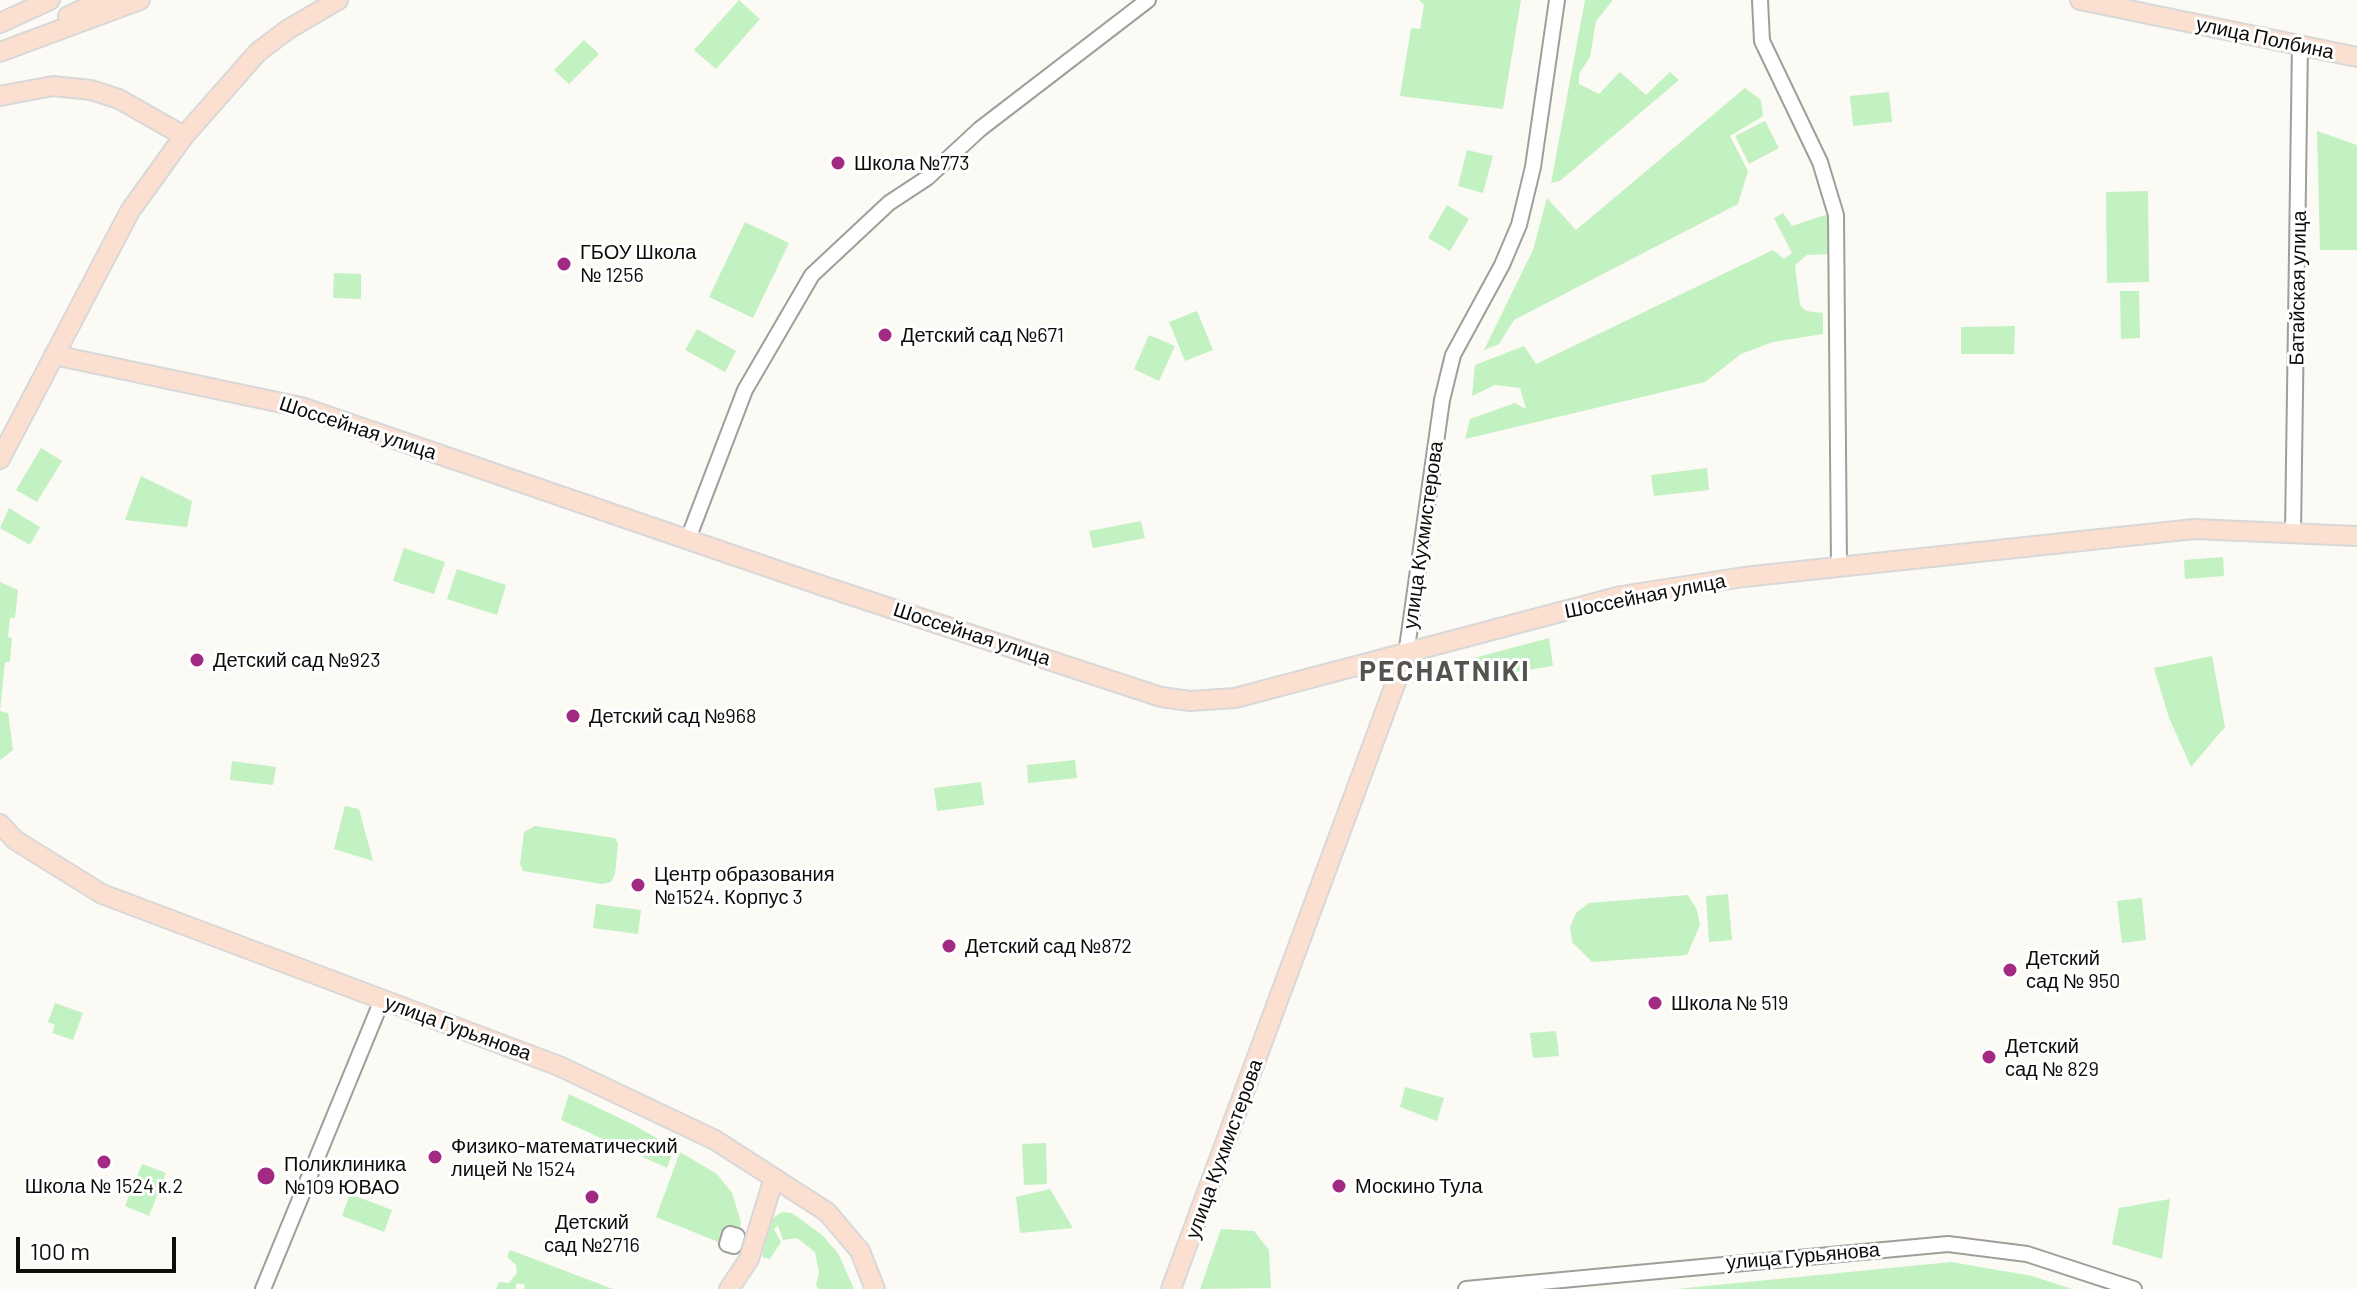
<!DOCTYPE html>
<meta charset="utf-8">
<style>
body{margin:0}
#map{position:relative;width:2357px;height:1289px;overflow:hidden;background:#fcfaf4;font-family:Barlow,sans-serif}
canvas{display:block}
.scale{position:absolute;left:16px;top:1237px;width:160px;height:36px;box-sizing:border-box;border:4px solid #0d0c0a;border-top:0;padding-left:10px;font-size:24px;line-height:28px;white-space:nowrap;color:#0d0c0a;-webkit-text-stroke:6px #fff;paint-order:stroke}
</style>
<div id="map">
<canvas width="2357" height="1289"></canvas>
<div class="scale">100 m</div>
</div>
<script>
const context = document.querySelector('canvas').getContext('2d');
context.lineJoin = 'round';
function fillPath(path, color) { context.fillStyle = color; context.fill(path, 'evenodd'); }
const toPath = rows => new Path2D(rows.map(r => 'M' + r).join(''));
function stroke(path, color, width, dash) { context.strokeStyle = color; context.lineWidth = width; context.lineCap = dash ? 'butt' : 'round'; context.setLineDash(dash || []); context.stroke(path); }
function drawText(font, color, halo, rows, align = 'center') {
  context.font = font + ' Barlow,sans-serif'; context.lineWidth = 6; context.setLineDash([]); context.textBaseline = 'middle'; context.strokeStyle = halo; context.fillStyle = color; for (const [text, x, y, turn = 0] of rows) {
    context.save(); context.translate(x, y); context.rotate((+turn || 0) * Math.PI / 180); context.textAlign = isNaN(turn) ? turn : align; if (halo) context.strokeText(text, 0, 0); context.fillText(text, 0, 0); context.restore();
  }
}
fillPath(toPath([
 [739,0,760,19,716,69,694,50],
 [1419,0,1521,0,1503,109,1400,96,1411,28,1420,29,1424,5],
 [1585,0,1613,0,1596,21,1590,57,1579,74,1579,84,1599,94,1620,72,1646,95,1670,72,1679,80,1560,181,1551,183],
 [584,40,599,54,569,84,554,70],
 [1745,88,1761,100,1763,116,1730,136,1748,171,1738,204,1514,320,1499,344,1484,350,1533,250,1547,198,1576,230],
 [1889,92,1892,122,1853,126,1850,96],
 [1765,121,1779,148,1749,164,1735,136],
 [2317,131,2357,145,2357,250,2320,250],
 [1467,150,1493,156,1483,193,1458,186],
 [2148,191,2149,282,2107,283,2106,192],
 [1447,205,1469,219,1450,251,1428,238],
 [1783,213,1792,226,1831,213,1831,254,1807,255,1795,265,1800,305,1806,311,1823,313,1823,334,1773,342,1741,354,1705,382,1465,439,1470,419,1515,403,1526,409,1520,388,1495,385,1472,396,1475,365,1524,346,1536,364,1773,250,1784,259,1792,253,1774,218],
 [745,222,789,243,753,318,709,297],
 [334,273,361,274,361,299,333,298],
 [2120,291,2139,291,2140,338,2121,339],
 [1197,311,1213,350,1185,361,1169,322],
 [2015,326,2014,354,1961,354,1961,327],
 [697,329,736,351,725,372,685,350],
 [1149,335,1175,346,1159,381,1134,369],
 [41,448,62,461,37,502,16,490],
 [1707,468,1709,490,1654,496,1651,475],
 [141,476,192,501,187,527,125,520],
 [9,508,40,527,30,545,0,528],
 [1141,521,1145,538,1093,548,1089,531],
 [404,548,445,562,434,594,393,581],
 [2223,557,2224,576,2185,579,2184,560],
 [457,569,506,585,497,615,447,599],
 [0,582,18,590,15,618,10,618,8,637,12,638,10,662,5,662,0,711,8,713,13,750,0,760],
 [1549,638,1553,666,1472,679,1470,659],
 [2212,656,2225,727,2191,767,2169,718,2154,668],
 [1075,760,1077,778,1028,783,1027,765],
 [232,761,276,767,273,785,230,780],
 [981,782,984,805,937,811,934,788],
 [345,806,359,809,373,861,334,849],
 [535,826,615,838,618,844,615,874,611,882,602,884,523,871,520,864,524,832],
 [1728,894,1732,940,1709,942,1706,896],
 [1688,895,1697,910,1700,925,1687,955,1592,962,1572,942,1570,927,1576,913,1589,903],
 [2142,898,2146,940,2122,943,2117,901],
 [596,904,641,910,638,934,593,928],
 [55,1003,83,1013,73,1040,52,1033,55,1025,48,1022],
 [1556,1031,1559,1056,1533,1058,1530,1033],
 [1405,1087,1444,1098,1437,1121,1400,1107],
 [569,1094,632,1124,674,1148,667,1168,561,1120],
 [1046,1143,1047,1184,1024,1185,1022,1144],
 [680,1152,717,1174,732,1193,741,1222,736,1249,656,1217],
 [142,1164,166,1173,149,1216,125,1206],
 [1050,1189,1073,1228,1020,1233,1016,1197],
 [350,1194,392,1210,384,1232,342,1216],
 [2170,1199,2162,1259,2112,1244,2119,1208],
 [782,1212,792,1213,822,1235,838,1253,854,1289,819,1289,816,1286,819,1272,815,1252,797,1238,783,1240,778,1226,774,1229,781,1242,770,1259,762,1257,770,1220],
 [1221,1229,1254,1231,1269,1250,1271,1288,1200,1289],
 [510,1250,613,1289,524,1289,525,1285,517,1283,515,1289,496,1289,499,1282,509,1283,517,1273,516,1265,507,1257],
 [1951,1262,2032,1276,2072,1289,1676,1289]
]), '#c2f1c2');
const minor = toPath([
 [1760,0,1762,41,1820,162,1836,215,1839,566],
 [2293,532,2300,44],
 [688,539,745,390,812,275,889,203,927,178,980,129,1148,0],
 [1406,655,1442,400,1453,355,1502,265,1519,225,1533,167,1557,0],
 [730,1234,737,1236,734,1246,727,1244,730,1234],
 [263,1289,382,1000],
 [1466,1289,1948,1244,2027,1254,2134,1289]
]);
const major = toPath([
 [2080,0,2357,57],
 [68,16,104,0],
 [0,23,50,0],
 [0,52,140,0],
 [0,96,53,86,91,90,119,99,184,136],
 [54,355,301,407,826,587,1161,697,1190,701,1235,698,1621,596,1744,577,2194,529,2357,536],
 [0,459,130,211,184,136,258,52,287,30,338,0],
 [0,824,15,840,102,894,559,1066,715,1140,827,1212,860,1251,875,1289],
 [729,1289,749,1259,774,1178],
 [1171,1289,1406,655]
]);
stroke(minor, '#a09e99', 18);
stroke(major, '#d8d8d8', 22);
stroke(minor, '#fff', 14);
stroke(major, '#fbe0d1', 18);
for (const [x, y, r, color] of [
 [838,163,8,"#a22a82"],
 [564,264,8,"#a22a82"],
 [885,335,8,"#a22a82"],
 [197,660,8,"#a22a82"],
 [573,716,8,"#a22a82"],
 [638,885,8,"#a22a82"],
 [949,946,8,"#a22a82"],
 [2010,970,8,"#a22a82"],
 [1655,1003,8,"#a22a82"],
 [1989,1057,8,"#a22a82"],
 [435,1157,8,"#a22a82"],
 [104,1162,8,"#a22a82"],
 [266,1176,10,"#a22a82"],
 [1339,1186,8,"#a22a82"],
 [592,1197,8,"#a22a82"]
]) { const dot = new Path2D(); dot.arc(x, y, r, 0, 2 * Math.PI); context.fillStyle = color; context.fill(dot); stroke(dot, '#fff', 3); }
drawText('20px', '#0d0c0a', '#fff', [
 ["улица Полбина",2265,38,12],
 ["Батайская улица",2298,288,-89],
 ["Шоссейная улица",358,428,18],
 ["улица Кухмистерова",1423,535,-82],
 ["Шоссейная улица",1645,596,-11],
 ["Шоссейная улица",972,634,18],
 ["улица Гурьянова",458,1028,20],
 ["улица Кухмистерова",1224,1149,-70],
 ["улица Гурьянова",1803,1256,-5]
]);
drawText('20px', '#0d0c0a', '#fff', [
 ["Школа №773",854,163],
 ["ГБОУ Школа",580,252],
 ["№ 1256",580,275],
 ["Детский сад №671",901,335],
 ["Детский сад №923",213,660],
 ["Детский сад №968",589,716],
 ["Центр образования",654,874],
 ["№1524. Корпус 3",654,897],
 ["Детский сад №872",965,946],
 ["Детский",2026,958],
 ["сад № 950",2026,981],
 ["Школа № 519",1671,1003],
 ["Детский",2005,1046],
 ["сад № 829",2005,1069],
 ["Физико-математический",451,1146],
 ["лицей № 1524",451,1169],
 ["Поликлиника",284,1164],
 ["№109 ЮВАО",284,1187],
 ["Школа № 1524 к.2",104,1186,"center"],
 ["Москино Тула",1355,1186],
 ["Детский",592,1222,"center"],
 ["сад №2716",592,1245,"center"]
], 'left');
context.letterSpacing = '2px';
drawText('bold 28px', '#55534f', '#fff', [
 ["PECHATNIKI",1445,672]
]);
context.letterSpacing = '0px';
</script>
